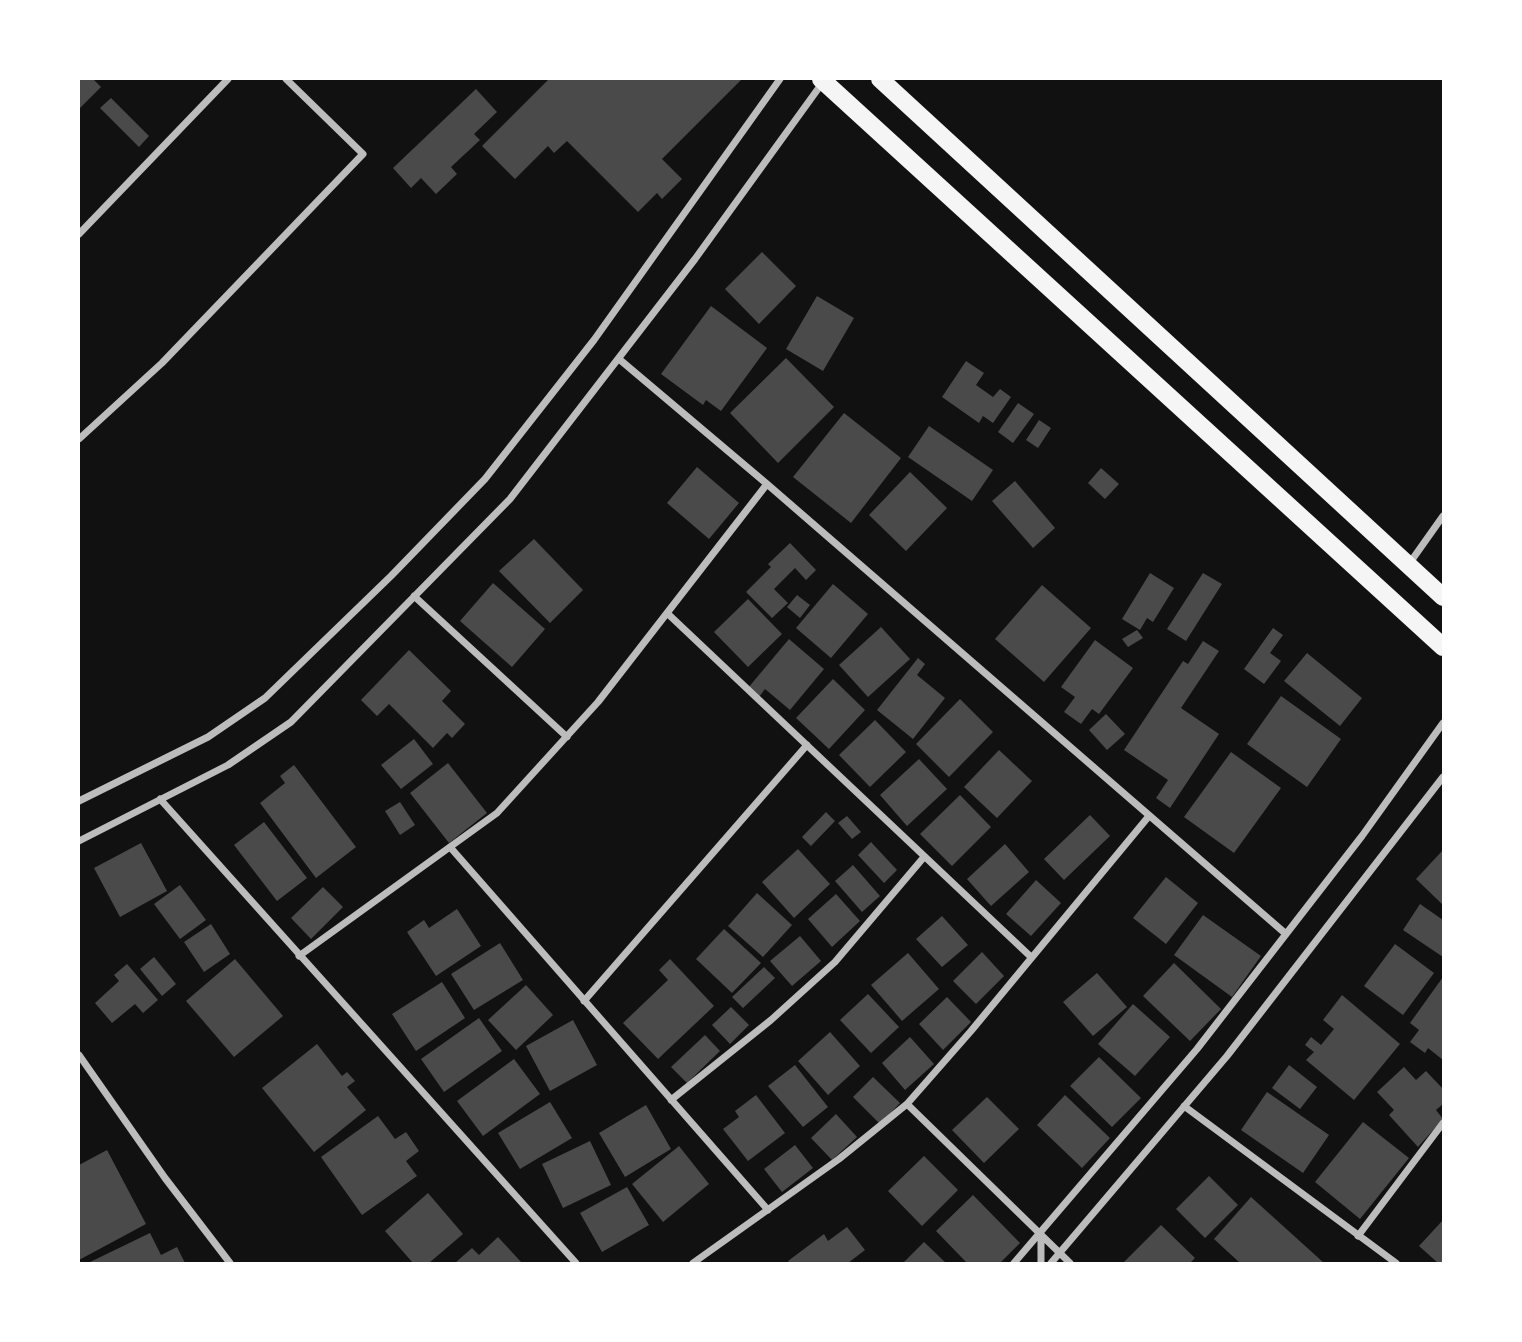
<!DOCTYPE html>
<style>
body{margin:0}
#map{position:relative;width:1522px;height:1342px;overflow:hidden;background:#111;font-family:Cabin,sans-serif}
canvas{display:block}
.frame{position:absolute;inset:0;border:80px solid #fff;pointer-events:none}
</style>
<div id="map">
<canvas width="1522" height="1342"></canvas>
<div class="frame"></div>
</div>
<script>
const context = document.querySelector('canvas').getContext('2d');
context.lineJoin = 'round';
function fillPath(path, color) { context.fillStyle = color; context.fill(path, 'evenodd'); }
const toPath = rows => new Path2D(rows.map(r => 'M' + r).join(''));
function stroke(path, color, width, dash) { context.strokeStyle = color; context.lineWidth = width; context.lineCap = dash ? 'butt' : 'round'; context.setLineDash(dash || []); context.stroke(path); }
fillPath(toPath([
 [79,79,93,79,101,87,79,109],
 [549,79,742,79,662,159,682,179,662,199,657,193,638,212,567,141,554,153,548,146,515,179,482,146],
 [476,89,497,112,474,134,480,140,451,167,457,174,436,194,421,178,411,188,393,168],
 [111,98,149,136,139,147,100,108],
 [762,252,796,286,759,324,725,289],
 [817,296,854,318,823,371,786,349],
 [711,306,767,348,721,411,706,400,703,405,661,374],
 [786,358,834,407,778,463,730,413],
 [966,361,984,373,976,385,993,397,1000,389,1011,397,993,423,983,416,979,423,942,397],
 [1018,403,1034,414,1013,443,998,432],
 [844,413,901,458,851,523,793,477],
 [1039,420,1051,428,1038,448,1026,440],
 [929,426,993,470,972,501,908,457],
 [697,467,739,503,709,539,667,503],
 [1101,468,1119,484,1105,499,1088,483],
 [910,472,947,508,906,551,869,515],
 [1015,481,1055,528,1033,548,992,501],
 [534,539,583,590,550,623,499,571],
 [790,543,816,570,806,580,795,568,774,589,788,603,772,618,746,592,771,567,768,564],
 [1150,573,1174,588,1153,622,1147,618,1140,630,1122,619],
 [1203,573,1222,584,1186,641,1167,629],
 [493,583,545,629,512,667,460,621],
 [833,584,868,614,831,658,796,628],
 [1042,585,1091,628,1044,682,995,639],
 [797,595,810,605,800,618,787,607],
 [748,599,782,634,748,667,714,632],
 [881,627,910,659,868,697,839,665],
 [1273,628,1283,635,1270,653,1281,661,1264,684,1244,669],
 [1137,630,1143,638,1128,647,1122,639],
 [789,639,824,669,790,710,765,689,759,697,748,688],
 [1095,640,1133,668,1099,714,1092,709,1081,724,1064,712,1075,697,1061,687],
 [1203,641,1219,651,1181,708,1219,734,1170,808,1156,798,1168,780,1124,750,1183,661,1188,664],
 [409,650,451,691,442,701,465,724,452,738,447,733,433,748,389,704,377,716,361,700],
 [1307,653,1362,698,1340,726,1284,681],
 [918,658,925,664,917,675,945,698,913,739,877,710],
 [833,679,865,710,829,749,796,718],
 [1281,696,1341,739,1307,787,1247,744],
 [960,699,993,732,949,777,916,744],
 [1106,714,1125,734,1107,750,1089,730],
 [875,720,906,752,870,787,839,755],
 [414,739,433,764,401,789,381,765],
 [999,750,1032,781,997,818,964,787],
 [1231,752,1281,788,1234,853,1184,817],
 [919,759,947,789,907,826,880,795],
 [448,763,487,813,449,843,410,793],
 [294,765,356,847,316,878,260,803,285,783,280,776],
 [960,795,991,827,952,866,920,834],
 [400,802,415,825,400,835,385,811],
 [826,812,835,821,811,846,802,837],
 [1090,815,1110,836,1064,880,1044,859],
 [847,816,861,832,852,839,838,823],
 [264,822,307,878,277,901,234,845],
 [871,842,897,870,884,883,858,855],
 [141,843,167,891,120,917,94,868],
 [1005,844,1029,872,991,906,967,879],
 [798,849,830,884,794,918,762,882],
 [1443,850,1443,905,1416,879],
 [853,865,880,896,862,912,835,881],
 [1166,877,1198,903,1166,944,1133,918],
 [1036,880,1061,903,1031,936,1006,914],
 [180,885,206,920,180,939,154,904],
 [323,887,343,907,311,939,291,918],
 [757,893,792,925,763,957,728,926],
 [836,894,860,921,832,947,808,919],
 [1420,904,1443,920,1443,957,1403,930],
 [457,909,481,946,436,976,407,932,424,920,429,928],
 [1203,915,1261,956,1232,997,1174,955],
 [942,916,968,945,942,967,916,939],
 [211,924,230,954,204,972,184,942],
 [724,929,761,963,732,993,696,959],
 [800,936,821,961,792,986,770,961],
 [500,943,523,980,474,1010,451,974],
 [1395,944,1434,973,1403,1015,1364,986],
 [982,952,1004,976,976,1004,953,981],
 [908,953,939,989,902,1021,871,985],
 [154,957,176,984,162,996,140,969],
 [235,959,283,1016,234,1057,186,1001],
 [670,959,714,1006,658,1059,623,1023,668,980,659,970],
 [1174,963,1221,1009,1190,1041,1143,996],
 [127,964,158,1000,143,1013,135,1004,112,1023,95,1003,119,981,114,975],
 [764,967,775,978,743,1008,732,997],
 [1097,973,1127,1007,1093,1036,1063,1002],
 [1443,977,1443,1060,1428,1048,1425,1053,1410,1042,1419,1030,1410,1023],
 [442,982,465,1018,416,1051,392,1014],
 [526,985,553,1015,516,1050,488,1020],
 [868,994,899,1027,871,1053,840,1020],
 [1342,995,1400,1044,1354,1100,1306,1060,1314,1052,1305,1045,1311,1037,1321,1045,1334,1029,1323,1020],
 [947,997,971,1022,943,1050,919,1024],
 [1133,1004,1170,1037,1135,1076,1098,1044],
 [731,1007,749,1025,730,1044,712,1025],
 [479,1018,502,1051,444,1092,421,1059],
 [573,1020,597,1065,550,1091,526,1046],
 [830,1032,860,1066,828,1095,798,1061],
 [705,1035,720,1051,687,1083,671,1067],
 [910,1037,934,1064,905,1090,882,1063],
 [317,1044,342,1076,347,1072,355,1081,347,1087,366,1110,314,1152,262,1088],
 [1099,1057,1141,1098,1112,1127,1070,1086],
 [514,1059,540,1094,483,1136,457,1101],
 [795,1065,828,1107,803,1127,768,1086],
 [1289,1065,1317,1087,1300,1109,1272,1088],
 [1404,1067,1416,1080,1426,1071,1443,1089,1443,1104,1436,1110,1443,1119,1418,1147,1389,1115,1394,1110,1377,1092],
 [873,1077,900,1103,880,1124,853,1097],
 [1267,1092,1329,1135,1303,1173,1241,1130],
 [756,1095,785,1133,748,1161,723,1129,739,1117,735,1111],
 [1065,1095,1110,1138,1082,1168,1037,1125],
 [987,1097,1019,1129,984,1163,952,1130],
 [550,1102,572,1138,520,1169,498,1133],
 [646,1105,671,1149,625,1177,599,1133],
 [836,1114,857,1137,832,1160,811,1138],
 [378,1116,395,1139,406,1132,419,1151,406,1161,417,1176,362,1215,321,1157],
 [1363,1122,1409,1158,1360,1219,1315,1182],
 [590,1141,611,1185,563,1208,542,1164],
 [795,1145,813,1168,782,1192,764,1169],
 [679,1146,709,1184,663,1222,632,1184],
 [107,1150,146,1224,79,1260,79,1165],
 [924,1156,958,1190,922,1226,888,1191],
 [1209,1176,1238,1205,1205,1238,1176,1209],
 [627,1187,649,1225,602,1252,580,1213],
 [428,1193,463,1234,429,1263,413,1263,385,1231],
 [973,1195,1020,1243,1000,1263,967,1263,936,1231],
 [1251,1197,1324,1263,1240,1263,1214,1239],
 [1443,1220,1443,1263,1438,1263,1419,1246],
 [1161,1225,1195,1258,1190,1263,1123,1263],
 [847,1227,865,1250,848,1263,790,1263,788,1261,824,1234,828,1241],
 [150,1233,161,1255,177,1247,185,1263,88,1263],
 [498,1237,522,1263,455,1263,472,1248,479,1255],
 [924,1242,946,1263,903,1263]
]), '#4a4a4a');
stroke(toPath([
 [79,234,228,79],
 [619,359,767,484,1286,934],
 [79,439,162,363,363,154,286,79],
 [1409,564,1443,516],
 [414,596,567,737],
 [667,613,1031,957],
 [160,799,576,1263],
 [79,801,208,737,265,698,391,576,485,479,594,340,780,79],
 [79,841,228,765,291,722,510,499,695,259,823,82],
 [450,847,768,1210],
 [299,956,497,813,598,702,767,484],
 [584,1001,807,745],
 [79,1055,165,1178,230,1263],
 [671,1100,771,1020,835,962,924,857],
 [907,1104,1070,1263],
 [1184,1106,1396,1263],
 [1041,1234,1041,1263],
 [1358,1236,1443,1123],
 [693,1263,839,1159,907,1104,971,1031,1149,816],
 [1014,1263,1197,1049,1362,836,1443,723],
 [1051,1263,1227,1056,1443,777]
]), '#bcbcbc', 7);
stroke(toPath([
 [821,79,1443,647],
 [880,79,1443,597]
]), '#f5f5f5', 18);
</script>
